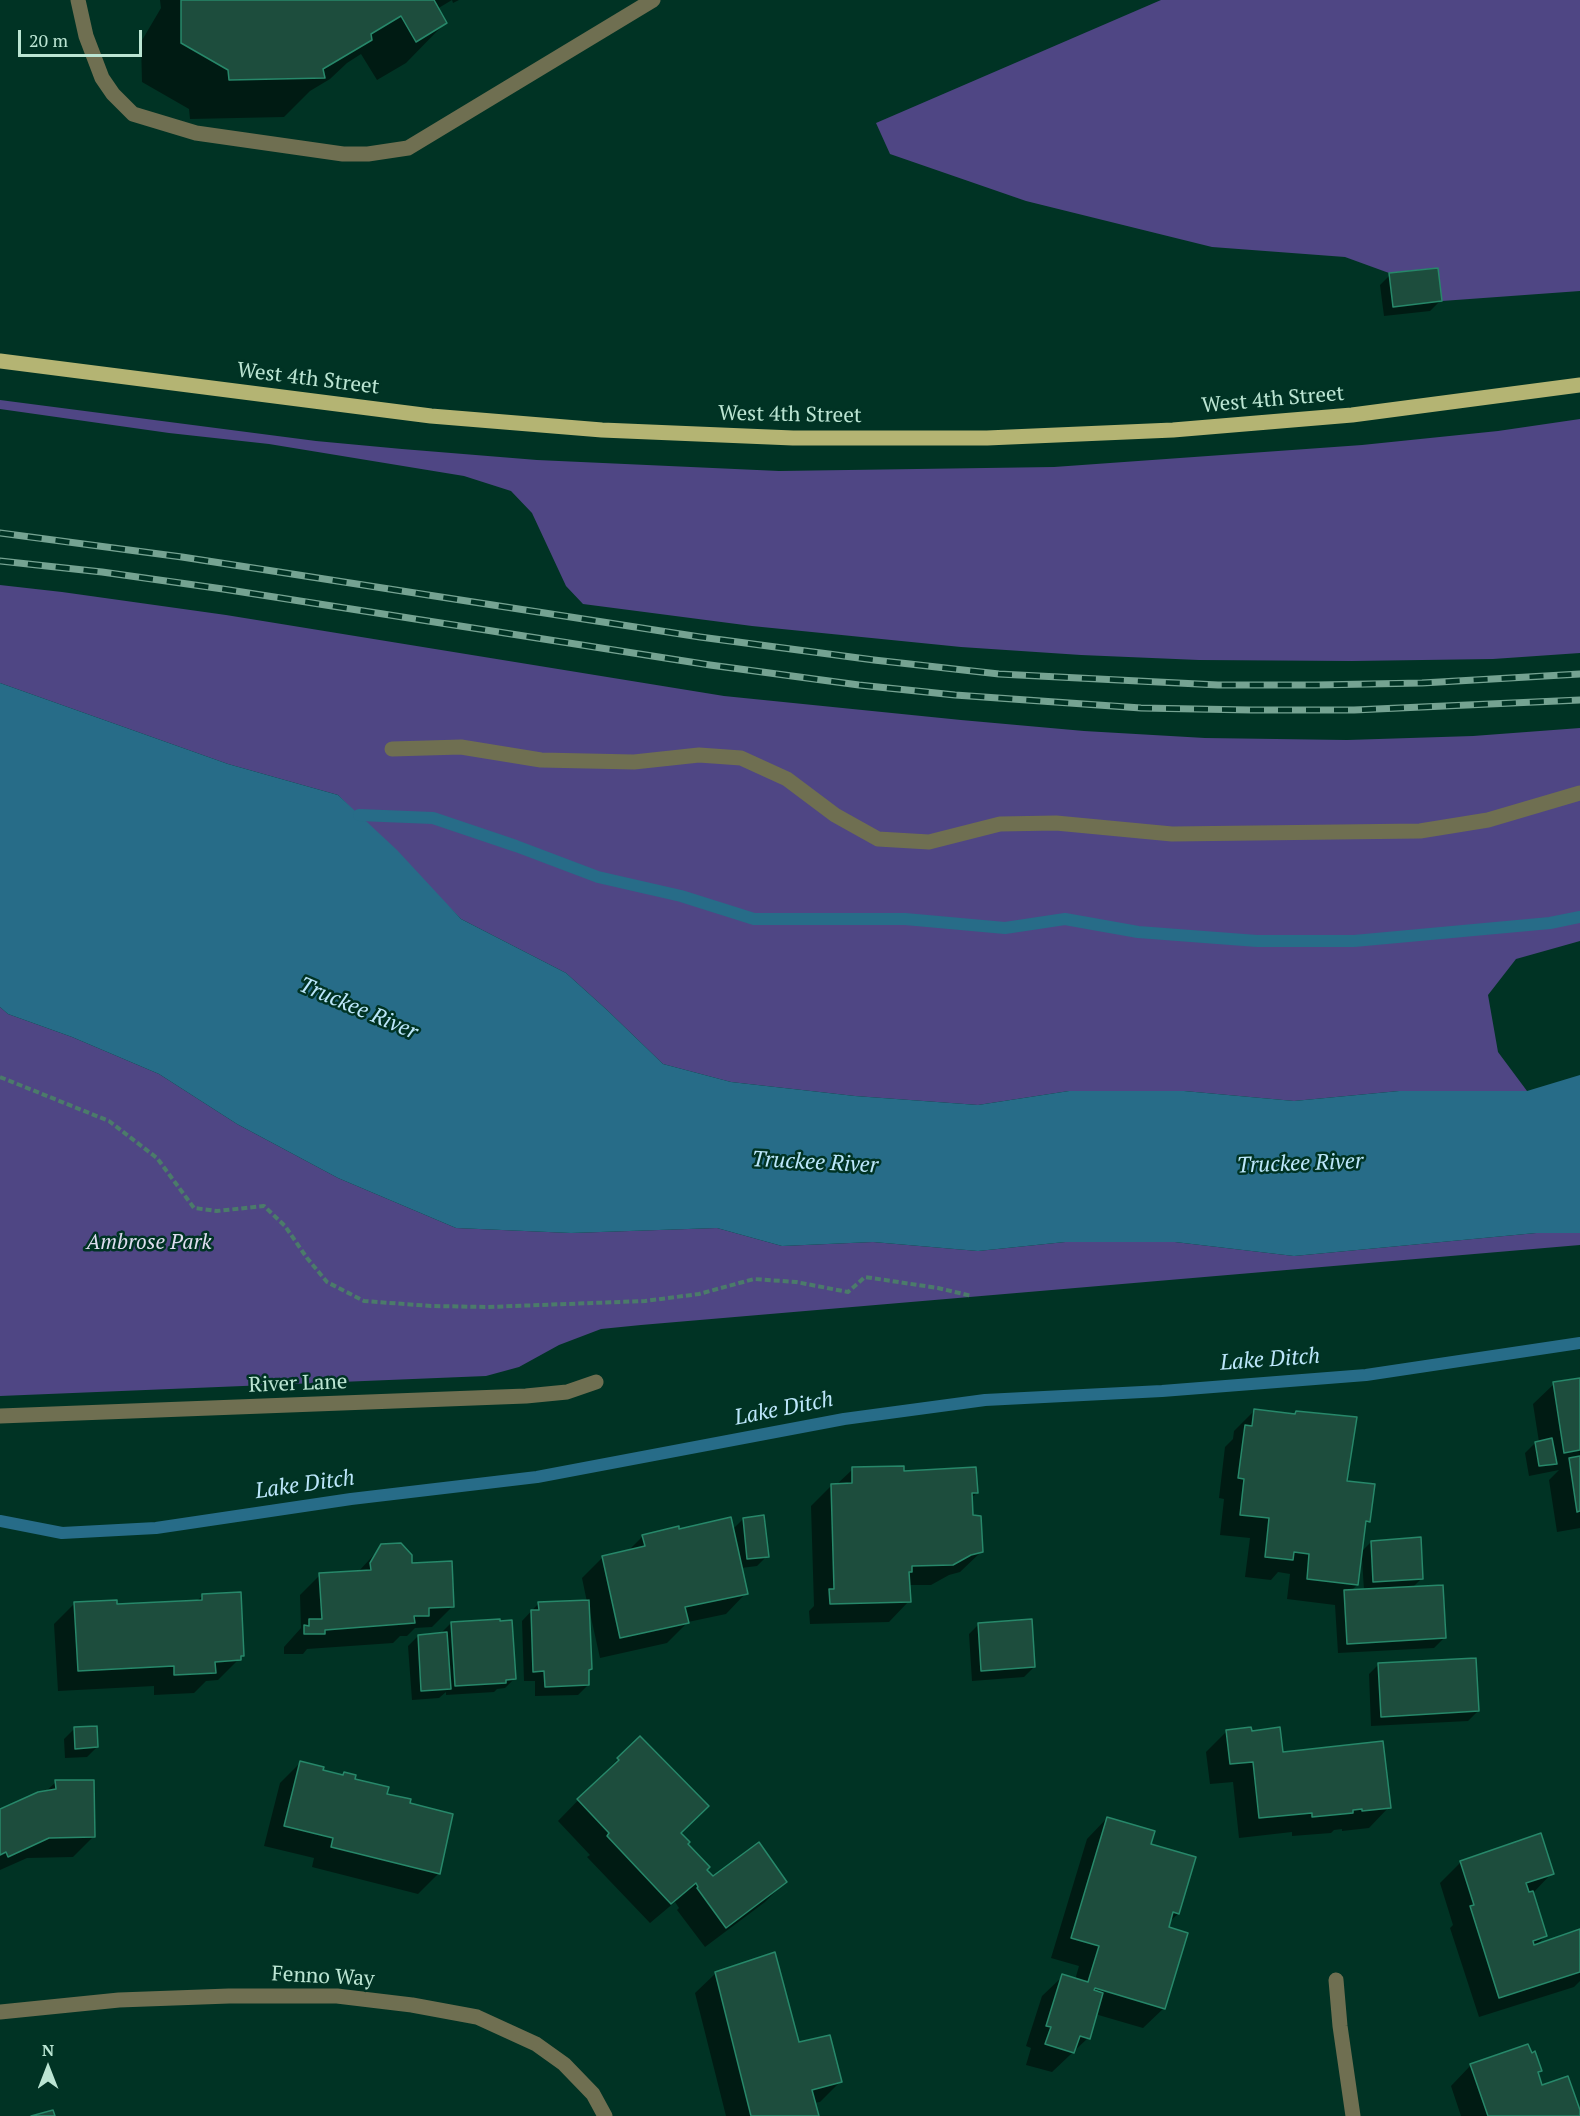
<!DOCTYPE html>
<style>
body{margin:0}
#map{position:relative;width:1580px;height:2116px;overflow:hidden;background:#003324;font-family:"PT Serif",serif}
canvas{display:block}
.north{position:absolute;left:18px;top:2038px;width:60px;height:60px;-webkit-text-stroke:4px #003324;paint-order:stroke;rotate:0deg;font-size:16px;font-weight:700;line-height:24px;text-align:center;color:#bbe5d3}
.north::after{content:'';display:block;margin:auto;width:21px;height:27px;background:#bbe5d3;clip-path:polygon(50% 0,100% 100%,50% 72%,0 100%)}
.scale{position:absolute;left:18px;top:30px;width:124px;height:27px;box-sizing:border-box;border:3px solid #bbe5d3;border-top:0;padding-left:8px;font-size:18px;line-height:21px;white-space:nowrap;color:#bbe5d3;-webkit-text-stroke:4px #003324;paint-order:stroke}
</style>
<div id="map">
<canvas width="1580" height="2116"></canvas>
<div class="north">N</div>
<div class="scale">20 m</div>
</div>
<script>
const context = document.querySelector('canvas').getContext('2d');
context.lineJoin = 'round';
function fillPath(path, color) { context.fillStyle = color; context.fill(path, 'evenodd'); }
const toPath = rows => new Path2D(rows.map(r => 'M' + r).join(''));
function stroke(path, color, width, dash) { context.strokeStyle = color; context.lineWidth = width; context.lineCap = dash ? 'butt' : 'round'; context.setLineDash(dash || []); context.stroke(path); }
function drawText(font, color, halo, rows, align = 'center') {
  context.font = font + ' "PT Serif",serif'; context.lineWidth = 5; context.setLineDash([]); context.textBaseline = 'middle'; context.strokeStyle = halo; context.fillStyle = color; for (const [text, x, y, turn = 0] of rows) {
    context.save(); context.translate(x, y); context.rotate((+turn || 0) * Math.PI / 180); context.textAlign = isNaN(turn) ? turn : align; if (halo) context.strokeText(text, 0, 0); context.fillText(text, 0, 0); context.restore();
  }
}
fillPath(toPath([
 [1161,0,1580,0,1580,291,1442,301,1437,268,1389,273,1345,257,1212,247,1026,201,890,154,876,123],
 [0,400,316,441,402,449,537,460,779,471,1054,467,1362,445,1498,431,1580,419,1580,653,1493,659,1352,661,1199,660,1081,655,961,647,752,626,583,604,566,586,532,513,511,491,464,476,269,444,169,433,0,409],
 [0,585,62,592,226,615,724,696,961,720,1084,731,1205,738,1347,740,1473,736,1580,728,1580,941,1516,959,1488,995,1498,1052,1527,1091,1399,1091,1294,1101,1184,1091,1069,1091,978,1105,855,1096,731,1082,663,1064,607,1010,566,973,461,919,338,795,228,764,0,683],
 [0,1007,8,1014,72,1037,159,1074,237,1124,338,1178,456,1228,571,1233,717,1228,782,1246,873,1242,978,1251,1065,1242,1175,1242,1294,1256,1536,1233,1580,1233,1580,1245,641,1325,601,1329,559,1345,519,1367,486,1376,0,1396]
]), '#4f4684');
fillPath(toPath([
 [0,683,228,764,338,795,397,850,461,919,566,973,607,1010,663,1064,731,1082,855,1096,978,1105,1069,1091,1184,1091,1294,1101,1399,1091,1527,1091,1580,1075,1580,1233,1536,1233,1294,1256,1175,1242,1065,1242,978,1251,873,1242,782,1246,717,1228,571,1233,456,1228,338,1178,237,1124,159,1074,72,1037,8,1014,0,1007]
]), '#276c88');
fillPath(toPath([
 [160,0,459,0,453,3,452,0,437,9,445,23,406,63,377,80,361,54,347,63,330,79,310,91,284,117,190,119,189,109,142,82,141,42,161,8],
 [1390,275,1440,301,1430,311,1384,316,1380,285],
 [1580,1380,1580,1528,1557,1532,1549,1480,1559,1470,1529,1476,1525,1453,1535,1443,1539,1442,1533,1404,1554,1384],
 [1254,1411,1293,1415,1296,1412,1345,1482,1369,1521,1364,1526,1361,1552,1371,1542,1422,1578,1412,1588,1444,1638,1434,1648,1338,1653,1335,1605,1287,1599,1290,1574,1278,1572,1271,1580,1245,1577,1250,1538,1220,1535,1224,1499,1219,1498,1225,1447,1233,1439,1234,1431],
 [1360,1559,1362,1559,1364,1590,1351,1591,1357,1585],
 [853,1469,902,1473,977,1493,971,1498,971,1517,981,1552,960,1572,949,1575,931,1585,908,1585,909,1601,889,1622,810,1624,809,1611,814,1606,811,1506,832,1485,836,1485],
 [743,1519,767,1556,757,1566,741,1568,746,1593,726,1614,688,1622,667,1643,600,1658,590,1613,588,1613,590,1669,587,1672,588,1685,578,1695,535,1696,535,1681,524,1681,522,1621,539,1603,587,1602,582,1578,603,1557,627,1552,643,1536,678,1531,732,1530],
 [382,1546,411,1564,453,1606,432,1627,415,1628,407,1636,400,1636,393,1643,307,1649,303,1654,284,1654,284,1647,301,1628,300,1595,320,1575,358,1572],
 [203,1595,242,1656,218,1680,206,1681,194,1693,154,1695,154,1686,58,1691,54,1624,75,1603,116,1606,196,1602],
 [451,1623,515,1678,505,1688,497,1689,494,1692,446,1695,446,1692,439,1698,412,1700,408,1646,418,1636,441,1633],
 [979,1624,1034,1667,1024,1677,972,1681,969,1634],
 [1379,1664,1478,1711,1468,1721,1371,1726,1369,1674],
 [74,1729,97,1747,87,1757,65,1758,64,1739],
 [1227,1731,1250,1732,1281,1754,1389,1807,1369,1828,1342,1831,1342,1829,1334,1830,1331,1833,1292,1836,1292,1832,1239,1838,1233,1782,1210,1784,1206,1752],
 [618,1759,713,1878,785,1882,765,1902,705,1947,677,1910,679,1908,675,1902,650,1923,587,1857,590,1855,558,1821],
 [300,1763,353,1780,408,1804,439,1873,418,1894,312,1867,314,1858,264,1846,280,1783],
 [56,1782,94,1836,73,1857,27,1858,0,1870,0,1810,45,1792],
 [1107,1818,1149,1845,1178,1914,1168,1923,1164,2008,1143,2028,1095,2014,1088,2038,1052,2072,1026,2065,1031,2048,1026,2046,1042,1996,1063,1976,1075,1980,1079,1966,1051,1958,1087,1839],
 [1461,1862,1552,1873,1532,1894,1545,1936,1536,1946,1580,1931,1580,1981,1574,1987,1479,2017,1450,1928,1453,1925,1440,1883],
 [716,1973,841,2081,820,2102,814,2103,817,2116,726,2116,695,1993],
 [1471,2065,1540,2070,1537,2074,1541,2087,1580,2116,1461,2116,1451,2086]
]), '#0007');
stroke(toPath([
 [359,815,433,818,516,846,598,877,681,896,754,919,905,919,1005,928,1065,919,1138,932,1257,941,1354,941,1550,923,1580,917],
 [0,1521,62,1533,156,1528,351,1499,537,1477,844,1419,985,1400,1162,1391,1366,1375,1580,1343]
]), '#276c88', 12);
const building = toPath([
 [181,0,434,0,447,23,416,42,401,16,371,34,372,40,323,69,325,78,229,80,228,70,181,43,181,0],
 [1438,268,1442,301,1393,307,1389,273,1438,268],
 [1580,1378,1580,1450,1564,1453,1553,1382,1580,1378],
 [1254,1409,1295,1414,1296,1411,1357,1417,1347,1481,1375,1484,1370,1522,1366,1521,1358,1585,1307,1579,1309,1554,1294,1552,1293,1560,1265,1557,1269,1518,1240,1515,1244,1479,1238,1478,1245,1425,1252,1426,1254,1409],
 [1552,1438,1557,1464,1539,1466,1535,1442,1552,1438],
 [1580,1456,1580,1511,1577,1512,1569,1458,1580,1456],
 [904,1466,904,1471,976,1467,978,1493,972,1493,973,1515,981,1516,983,1552,971,1555,953,1565,912,1566,912,1572,909,1572,911,1602,830,1604,829,1589,834,1589,831,1484,852,1483,852,1467,904,1466],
 [764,1515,769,1557,747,1559,743,1518,764,1515],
 [731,1517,748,1594,685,1607,689,1623,620,1638,602,1556,645,1546,642,1535,679,1526,679,1529,731,1517],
 [1421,1537,1423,1579,1373,1582,1371,1541,1421,1537],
 [401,1543,412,1555,412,1563,452,1561,454,1607,429,1608,429,1616,414,1616,415,1623,325,1630,325,1634,304,1634,304,1625,309,1626,309,1619,322,1619,319,1573,371,1570,370,1563,381,1544,401,1543],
 [1443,1585,1446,1638,1347,1644,1344,1590,1443,1585],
 [241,1592,244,1656,241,1656,241,1660,215,1662,216,1673,174,1675,174,1666,78,1671,74,1602,117,1600,117,1604,202,1600,202,1594,241,1592],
 [589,1600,592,1669,589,1670,589,1685,545,1687,544,1671,533,1672,531,1610,539,1610,538,1602,589,1600],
 [500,1619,500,1621,512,1620,516,1679,506,1680,506,1683,455,1686,451,1622,500,1619],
 [1032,1619,1035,1667,981,1671,978,1623,1032,1619],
 [447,1632,451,1689,421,1691,418,1635,447,1632],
 [1476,1658,1479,1711,1381,1717,1378,1663,1476,1658],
 [97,1726,98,1747,75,1749,74,1727,97,1726],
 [1251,1727,1252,1731,1280,1727,1283,1752,1383,1741,1391,1808,1362,1811,1362,1809,1353,1810,1353,1813,1312,1817,1312,1813,1259,1818,1253,1762,1230,1764,1226,1730,1251,1727],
 [640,1736,709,1806,681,1833,690,1842,688,1844,710,1867,707,1870,713,1876,759,1842,787,1882,726,1928,697,1888,698,1887,696,1883,671,1904,607,1836,609,1833,577,1799,619,1760,617,1758,640,1736],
 [300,1761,324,1767,323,1770,343,1775,344,1772,356,1775,355,1779,389,1787,387,1794,411,1799,410,1803,453,1814,440,1874,331,1847,333,1838,284,1826,300,1761],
 [55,1780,94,1780,95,1837,49,1838,8,1857,6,1852,0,1855,0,1809,38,1792,56,1789,55,1780],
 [1107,1817,1155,1831,1151,1844,1196,1857,1179,1914,1173,1912,1169,1927,1188,1933,1165,2009,1095,1988,1094,1990,1103,1993,1090,2039,1080,2036,1074,2053,1045,2044,1051,2027,1046,2026,1062,1974,1088,1982,1099,1946,1071,1938,1107,1817],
 [1541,1833,1554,1874,1526,1883,1529,1892,1533,1891,1547,1936,1533,1941,1534,1945,1580,1929,1580,1972,1499,1998,1470,1906,1474,1905,1460,1861,1541,1833],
 [775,1952,799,2042,830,2035,842,2082,812,2090,819,2116,751,2116,715,1972,775,1952],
 [1528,2044,1532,2053,1535,2051,1542,2071,1538,2072,1542,2085,1568,2076,1580,2110,1580,2116,1488,2116,1470,2064,1528,2044],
 [53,2110,55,2116,31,2116,53,2110]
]);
fillPath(building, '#1d4d3d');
stroke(building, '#27886a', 1.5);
stroke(toPath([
 [0,1077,109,1121,157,1158,194,1208,217,1211,264,1206,285,1226,307,1258,327,1282,364,1301,431,1306,488,1307,645,1301,699,1294,754,1279,796,1282,848,1292,865,1277,938,1288,972,1296]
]), '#4b7b6a', 4, [6, 3]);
stroke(toPath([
 [78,0,86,36,102,78,113,94,133,114,196,133,343,154,368,154,408,148,653,0],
 [392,749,461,747,541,760,634,762,699,755,741,758,787,779,835,815,878,839,929,842,1000,824,1056,823,1172,834,1420,831,1488,820,1580,793],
 [0,1416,526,1396,567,1392,596,1382],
 [1336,1980,1340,2026,1353,2116],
 [0,2012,119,2000,229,1996,337,1996,412,2005,477,2017,536,2044,564,2064,593,2094,605,2116]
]), '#6f6f51', 15);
stroke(toPath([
 [0,361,431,416,602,430,793,438,987,438,1173,430,1352,415,1580,385]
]), '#b4b473', 15);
const rail = toPath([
 [0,533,182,557,700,637,874,660,999,674,1218,685,1316,685,1422,683,1580,674],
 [0,561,102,572,223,589,710,665,859,685,955,695,1141,708,1251,710,1354,710,1580,700]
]);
stroke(rail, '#75a392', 7);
stroke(rail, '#003324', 4.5, [14]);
drawText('21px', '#bbe5d3', '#003324', [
 ["West 4th Street",308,379,7],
 ["West 4th Street",1273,400,-5],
 ["West 4th Street",790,415,1],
 ["River Lane",298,1384,-2],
 ["Fenno Way",323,1977,3]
]);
drawText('italic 21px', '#dddcef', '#003324', [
 ["Ambrose Park",149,1243]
]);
drawText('italic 22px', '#bce7fb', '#003324', [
 ["Truckee River",358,1009,23],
 ["Truckee River",815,1163,3],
 ["Truckee River",1300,1164,-2],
 ["Lake Ditch",1270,1360,-4],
 ["Lake Ditch",784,1409,-11],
 ["Lake Ditch",305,1485,-8]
]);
</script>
